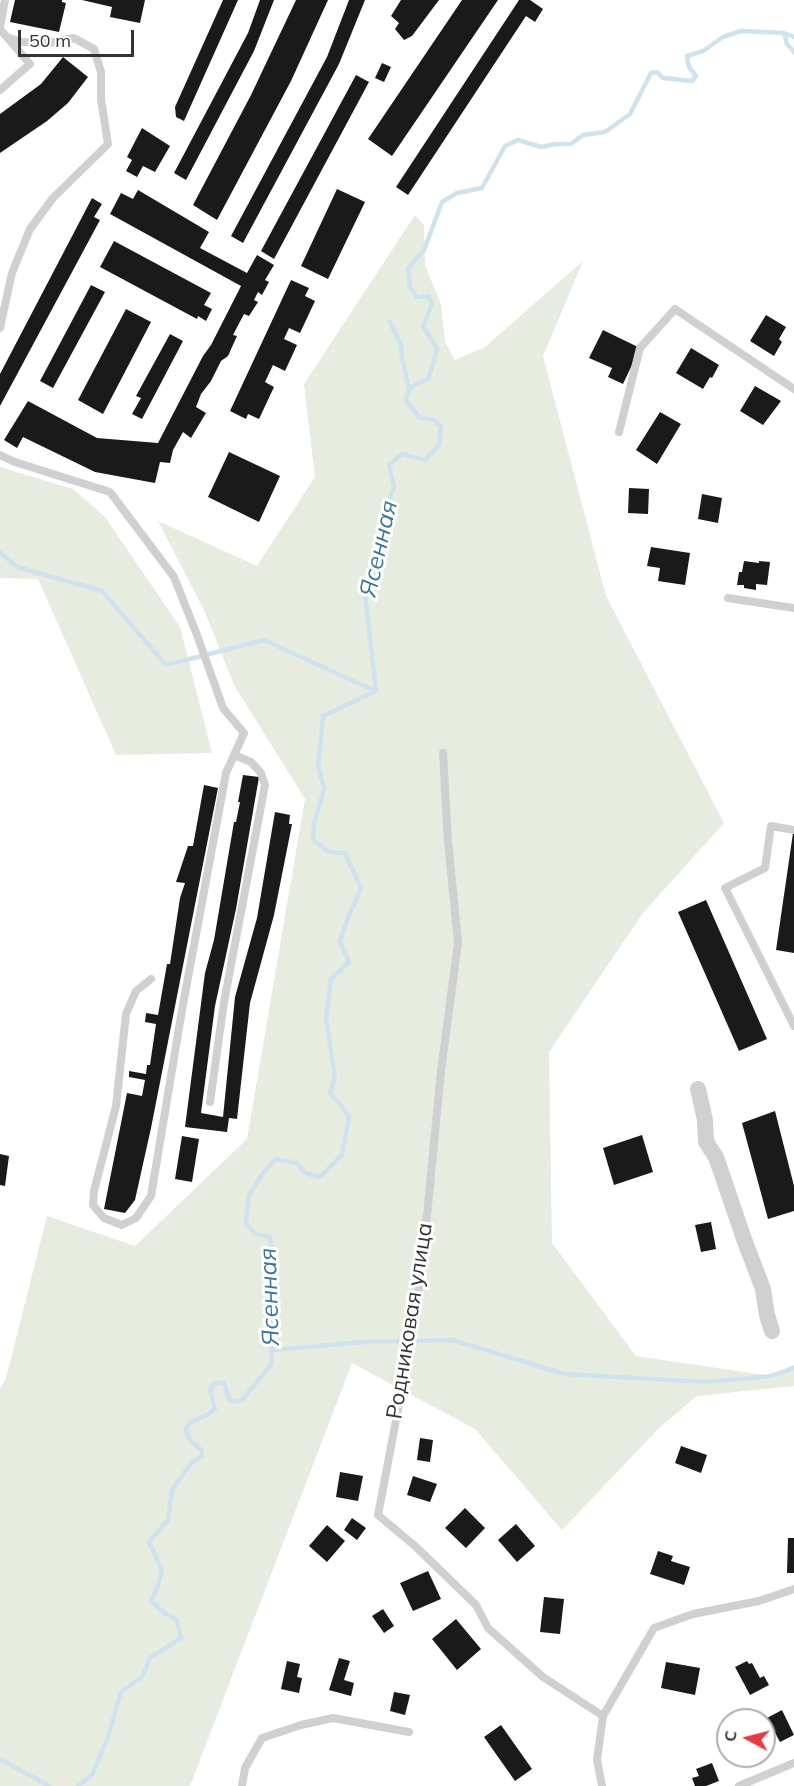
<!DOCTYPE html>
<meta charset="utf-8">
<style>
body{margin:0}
#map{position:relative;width:794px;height:1786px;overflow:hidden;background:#fff;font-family:Mulish,sans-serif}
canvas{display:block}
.north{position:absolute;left:716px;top:1708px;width:60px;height:60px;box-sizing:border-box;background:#fff;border:2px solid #adadad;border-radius:50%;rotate:277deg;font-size:16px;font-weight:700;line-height:24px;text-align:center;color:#333}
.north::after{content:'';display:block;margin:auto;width:21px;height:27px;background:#e63946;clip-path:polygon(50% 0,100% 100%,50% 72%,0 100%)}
.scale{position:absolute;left:18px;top:30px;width:116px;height:27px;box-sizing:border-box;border:3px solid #333;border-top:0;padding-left:8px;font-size:18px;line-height:21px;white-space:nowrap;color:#333;-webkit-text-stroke:4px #fff;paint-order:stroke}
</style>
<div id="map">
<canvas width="794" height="1786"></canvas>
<div class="north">С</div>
<div class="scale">50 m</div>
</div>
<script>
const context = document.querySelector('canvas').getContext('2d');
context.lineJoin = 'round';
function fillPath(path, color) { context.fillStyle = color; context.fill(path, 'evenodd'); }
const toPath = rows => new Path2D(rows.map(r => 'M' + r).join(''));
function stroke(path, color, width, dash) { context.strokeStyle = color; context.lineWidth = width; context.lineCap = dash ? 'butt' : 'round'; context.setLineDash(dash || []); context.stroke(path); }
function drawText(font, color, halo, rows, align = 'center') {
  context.font = font + ' Mulish,sans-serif'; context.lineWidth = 6; context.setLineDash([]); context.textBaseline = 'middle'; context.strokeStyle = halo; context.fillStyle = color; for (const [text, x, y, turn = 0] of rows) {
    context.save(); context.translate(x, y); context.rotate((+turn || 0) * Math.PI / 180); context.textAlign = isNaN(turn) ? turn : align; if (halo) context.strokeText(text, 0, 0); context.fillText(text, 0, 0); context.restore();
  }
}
fillPath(toPath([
 [415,215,424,225,425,265,441,305,445,342,455,360,485,347,583,261,543,356,606,596,724,823,643,913,549,1052,552,1243,636,1356,771,1376,794,1365,794,1386,697,1396,659,1428,562,1530,475,1429,352,1363,190,1786,0,1786,0,1389,6,1378,47,1216,135,1246,247,1139,305,799,234,685,205,612,158,521,257,566,315,477,304,384],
 [0,467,73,489,105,517,180,627,212,753,116,755,38,579,0,578]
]), '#e6ecdf');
stroke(toPath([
 [784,33,787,44,794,52],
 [390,322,401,345,402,358,409,388],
 [0,552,17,567,102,591,166,665,264,640,375,691],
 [272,1350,364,1342,453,1340,564,1374,707,1382,771,1376,794,1368],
 [0,1759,49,1786],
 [78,1786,92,1775,108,1737,121,1692,142,1677,150,1658,181,1638,177,1620,163,1612,151,1601,158,1586,162,1570,149,1542,168,1520,172,1490,191,1463,202,1456,201,1450,190,1440,186,1430,189,1423,207,1415,215,1409,210,1391,214,1383,224,1383,230,1401,241,1401,271,1365,274,1316,270,1299,274,1275,270,1237,256,1234,246,1224,249,1195,264,1172,276,1159,297,1163,305,1173,320,1177,342,1155,349,1117,340,1104,330,1094,335,1077,326,1018,331,979,349,962,340,941,348,918,361,888,345,853,329,852,313,840,314,824,324,789,318,765,323,716,376,691,365,595,383,552,387,538,382,521,394,487,389,465,402,454,425,460,439,445,441,426,433,420,419,417,406,401,409,388,429,378,437,349,423,326,432,304,429,296,417,297,410,287,408,268,424,250,442,202,457,193,482,188,505,146,518,140,541,147,555,144,571,144,583,135,605,132,630,114,651,73,657,72,663,78,692,81,696,76,689,67,687,56,703,51,723,37,741,31,784,33,794,37]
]), '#cfe2ee', 4.5);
fillPath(toPath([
 [15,0,62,0,62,2,66,3,59,32,10,22],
 [82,0,145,0,140,23,110,17,112,7],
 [223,0,238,0,184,121,176,117,175,107],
 [260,0,274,0,254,51,186,180,174,173,248,33],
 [296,0,328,0,291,81,217,220,193,205,251,95],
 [349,0,365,0,339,64,243,243,231,236,327,57],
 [401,0,439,0,412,36,404,40,395,29,399,23,391,16],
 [462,0,498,0,392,156,368,139],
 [519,0,530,0,543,9,535,22,526,16,408,195,396,187],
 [63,57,88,77,68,103,47,121,0,153,0,114,41,84],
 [382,63,391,67,384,82,375,78],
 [356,75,369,82,274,259,261,251],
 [142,128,170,146,155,172,143,166,137,177,126,171,132,160,127,157],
 [337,189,365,202,328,279,301,266],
 [138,190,209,232,200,248,247,273,257,255,274,265,265,280,269,282,262,295,258,292,254,300,258,302,249,316,244,314,233,335,237,336,228,356,221,361,211,381,201,394,196,407,206,413,191,438,183,432,173,450,170,463,160,462,155,483,95,472,23,437,17,448,4,440,28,401,97,438,158,443,203,356,211,345,241,286,110,214,121,193,133,199],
 [92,198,102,204,94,217,100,220,0,406,0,374],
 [114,241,211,293,204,305,212,309,206,321,198,316,197,319,100,267],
 [291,280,309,288,305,296,315,301,300,333,289,328,284,339,297,345,285,371,273,365,265,382,274,387,259,419,248,414,246,419,230,411],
 [91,285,105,292,53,388,40,381],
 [126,309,151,322,103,414,78,400],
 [766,315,786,327,779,339,782,342,774,356,750,341],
 [603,330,640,348,623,384,608,377,612,368,589,358],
 [170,334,183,341,142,419,132,414,141,398,136,396],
 [691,348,719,365,712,378,710,377,703,389,676,373],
 [755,386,781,401,763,425,740,411],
 [660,412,681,424,657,464,636,450],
 [229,452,280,476,259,522,208,497],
 [629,488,649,489,648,514,628,513],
 [702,494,722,498,718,523,698,519],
 [651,547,690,553,685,585,658,581,660,568,647,566],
 [744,561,759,563,759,561,770,562,767,585,756,584,756,590,744,588,744,585,737,585,739,572,742,572],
 [243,775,259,777,236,909,215,1006,201,1113,223,1117,235,997,257,918,275,812,290,815,289,824,292,824,274,915,250,1003,237,1119,229,1118,227,1132,185,1127,205,973,214,940,234,822,236,822,240,802,238,802],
 [204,785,218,788,151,1128,135,1200,125,1213,104,1209,127,1093,142,1096,145,1080,129,1077,129,1071,146,1074,147,1065,150,1065,156,1024,145,1022,146,1013,158,1015,167,964,170,964,180,898,185,883,176,882,188,846,193,846],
 [793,833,794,833,794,953,776,950],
 [706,900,767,1039,739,1051,678,912],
 [775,1111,794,1186,794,1211,768,1219,742,1123],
 [642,1135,653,1172,614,1185,603,1148],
 [182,1136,199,1139,192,1182,175,1179],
 [0,1154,9,1156,5,1186,0,1185],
 [711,1222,716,1249,701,1252,695,1225],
 [420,1438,433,1440,430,1462,417,1460],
 [681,1446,707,1455,701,1473,675,1463],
 [340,1472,363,1476,358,1501,336,1497],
 [413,1476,437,1484,430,1502,407,1495],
 [465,1508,485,1528,466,1548,445,1528],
 [352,1518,366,1528,357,1540,344,1530],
 [516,1524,535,1546,517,1562,498,1540],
 [327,1525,345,1541,327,1562,309,1546],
 [788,1538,794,1538,794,1573,787,1573],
 [658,1551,673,1556,671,1561,690,1567,684,1585,650,1574],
 [428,1571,441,1599,413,1611,400,1583],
 [544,1597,564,1599,560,1634,540,1632],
 [383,1609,394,1626,384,1633,372,1616],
 [456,1619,481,1649,457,1670,432,1639],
 [339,1658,350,1661,344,1680,354,1683,351,1696,329,1690],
 [287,1661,300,1664,297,1677,302,1678,299,1693,281,1689],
 [747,1661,749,1664,752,1663,760,1678,764,1676,769,1685,750,1695,735,1667],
 [666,1662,700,1668,695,1695,661,1688],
 [394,1692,410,1695,405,1715,390,1711],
 [782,1710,794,1735,780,1742,767,1718],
 [501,1725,532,1769,515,1781,484,1737],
 [712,1763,719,1781,706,1786,695,1786,692,1778,699,1776,696,1769]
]), '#1a1a1a');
stroke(toPath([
 [0,27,5,0],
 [0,29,30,64,0,90],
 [0,328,12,273,30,229,53,198,108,144,101,99,101,72,94,49,74,38,49,43,21,42,7,37],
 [619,432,640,348,675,309,794,389],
 [0,455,15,462,110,492,174,577,197,635,223,708,244,733,226,773,182,1010,151,1196,136,1218,122,1225,104,1218,93,1205,94,1191,116,1106,126,1014,136,991,151,979],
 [728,598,794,608],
 [443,753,448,841,458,943,441,1071,422,1267,411,1341,378,1515,415,1546,476,1605,488,1628,543,1677,603,1716,597,1760,602,1786],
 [794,830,771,826,765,868,725,888,794,1026],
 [210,1102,224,1002,265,785,261,773,251,762,234,755],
 [603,1716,654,1628,693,1614,759,1601,794,1589],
 [242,1786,245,1768,262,1738,301,1725,333,1718,409,1732],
 [739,1786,794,1763]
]), '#d0d0d0', 8);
stroke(toPath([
 [698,1089,705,1120,706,1142,716,1157,744,1239,763,1289,767,1315,772,1331]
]), '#d0d0d0', 16);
drawText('22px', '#333', '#fff', [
 ["Родниковая улица",410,1321,-81]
]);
drawText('italic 24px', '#3f7597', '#fff', [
 ["Ясенная",379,549,-77],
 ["Ясенная",270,1297,-92]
]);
</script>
